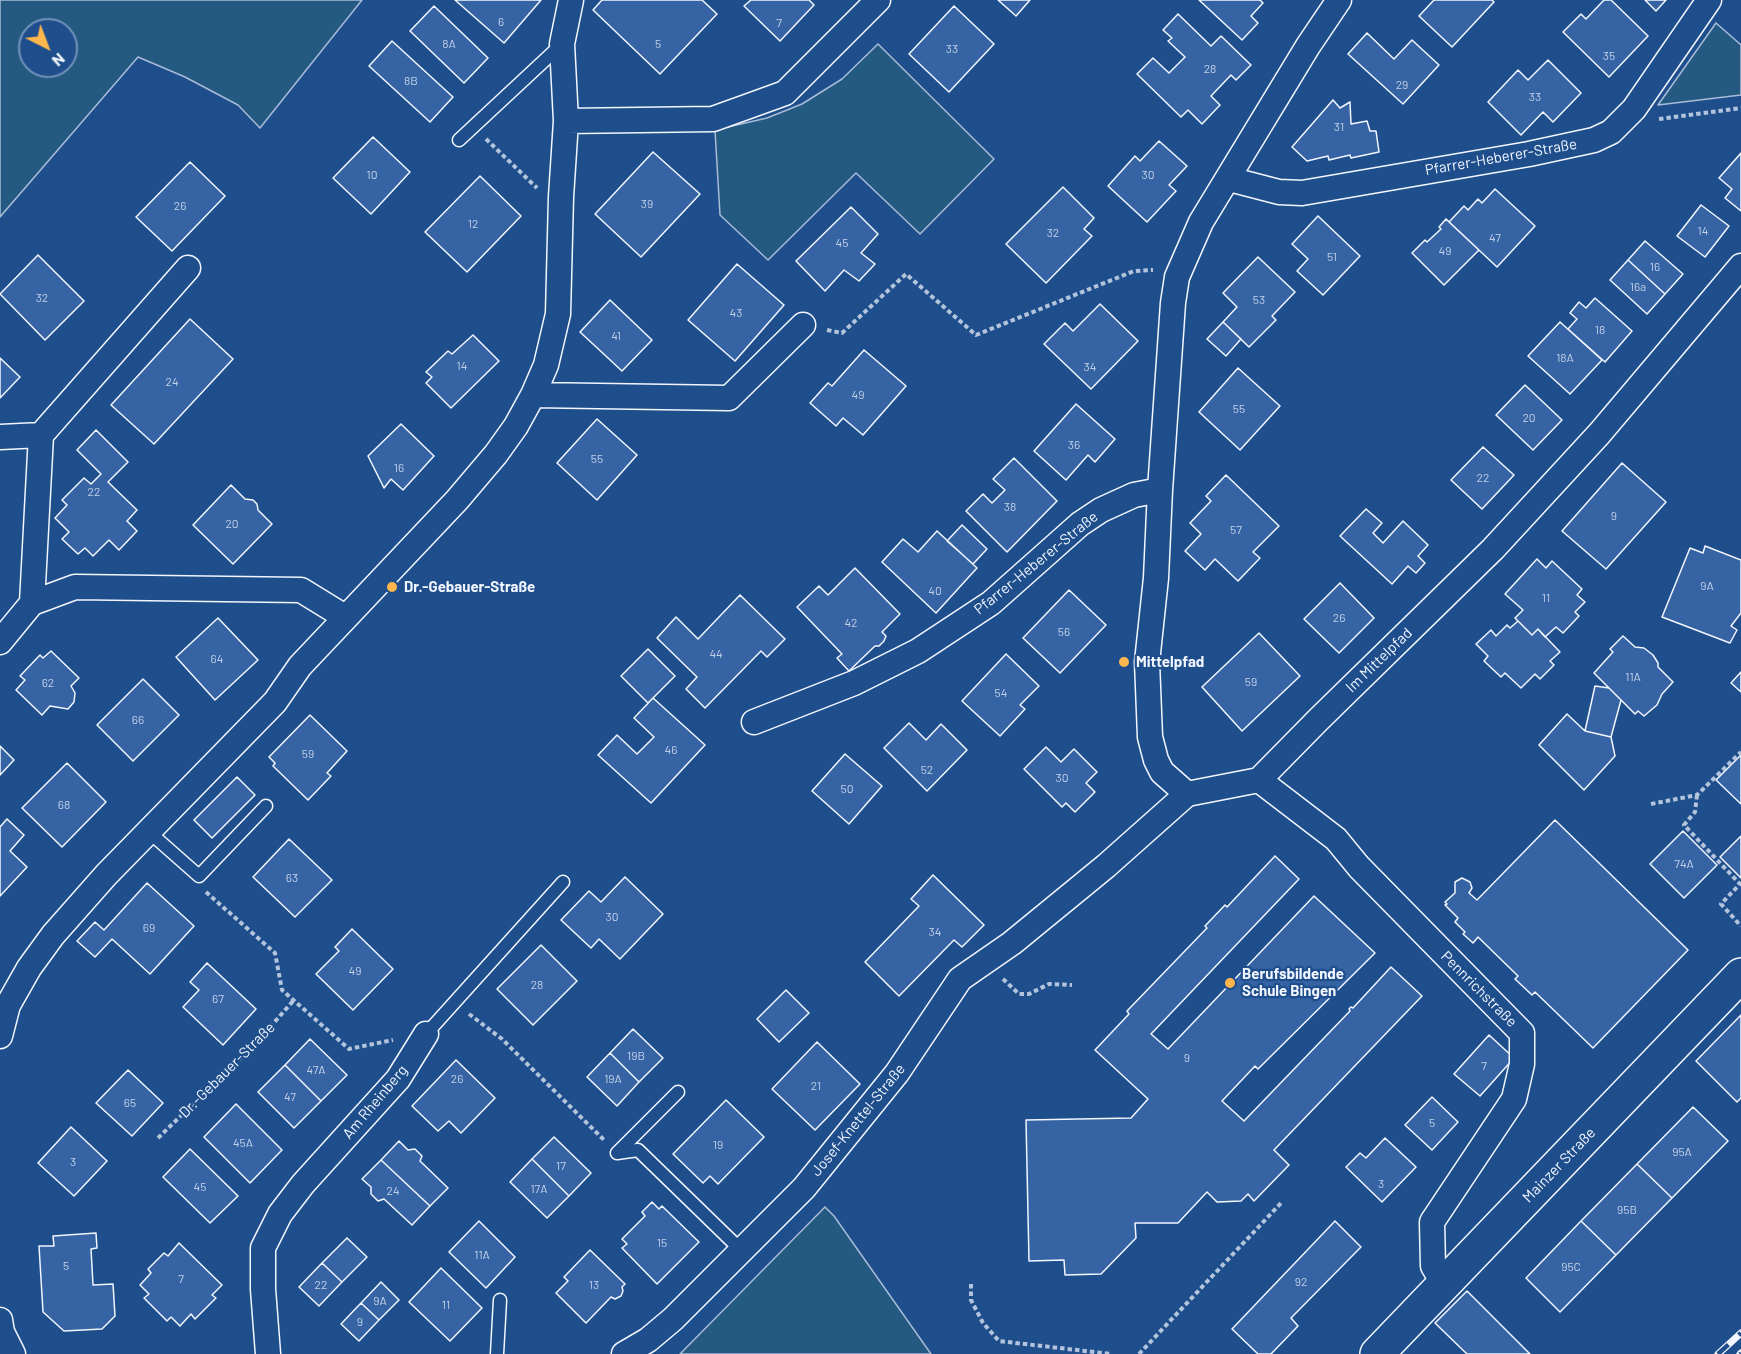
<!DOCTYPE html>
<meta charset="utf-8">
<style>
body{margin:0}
#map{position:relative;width:1741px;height:1354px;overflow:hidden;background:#1f4e8c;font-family:Barlow,sans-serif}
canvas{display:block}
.north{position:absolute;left:18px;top:18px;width:60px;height:60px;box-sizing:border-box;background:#1f4e8c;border:2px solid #7391ba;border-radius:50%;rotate:138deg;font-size:16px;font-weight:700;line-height:24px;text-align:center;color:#f2f6ff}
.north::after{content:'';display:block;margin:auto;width:21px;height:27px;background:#ffb74d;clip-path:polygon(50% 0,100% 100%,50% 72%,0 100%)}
</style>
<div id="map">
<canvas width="1741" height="1354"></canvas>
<div class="north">N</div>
</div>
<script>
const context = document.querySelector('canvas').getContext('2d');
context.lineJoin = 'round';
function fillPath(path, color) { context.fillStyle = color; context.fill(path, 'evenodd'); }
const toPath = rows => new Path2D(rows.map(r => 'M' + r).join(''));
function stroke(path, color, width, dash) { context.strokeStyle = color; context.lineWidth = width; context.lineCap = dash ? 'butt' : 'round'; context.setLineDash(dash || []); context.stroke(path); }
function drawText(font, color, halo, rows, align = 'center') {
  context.font = font + ' Barlow,sans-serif'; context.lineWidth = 4.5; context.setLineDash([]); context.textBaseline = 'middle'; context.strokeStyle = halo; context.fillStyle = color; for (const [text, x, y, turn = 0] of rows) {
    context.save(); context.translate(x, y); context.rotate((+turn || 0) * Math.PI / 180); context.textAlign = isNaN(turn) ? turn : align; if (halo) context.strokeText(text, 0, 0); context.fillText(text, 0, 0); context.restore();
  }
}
const green = toPath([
 [0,0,362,0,260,128,238,105,185,77,138,57,0,217,0,0],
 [30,30,66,30,66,66,30,66,30,30],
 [1716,23,1741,45,1741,95,1658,105,1716,23],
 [878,44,994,159,920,234,856,173,768,260,720,215,715,130,767,118,802,104,842,79,878,44],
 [825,1207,834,1216,931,1354,680,1354,825,1207]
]);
fillPath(green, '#245a82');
stroke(green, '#a8bbd7', 1.5);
const building = toPath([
 [455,0,541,0,504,43,455,0],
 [602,0,702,0,717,14,660,74,593,10,602,0],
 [751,0,809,0,814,5,780,41,744,6,751,0],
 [998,0,1030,0,1016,16,998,0],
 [1199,0,1260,0,1263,3,1251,16,1258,23,1242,40,1199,0],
 [1434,0,1492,0,1494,2,1452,47,1419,16,1434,0],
 [1604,0,1611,0,1648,36,1609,77,1563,32,1581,14,1586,19,1604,0],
 [1645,0,1666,0,1656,11,1645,0],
 [434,6,488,58,464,83,410,31,434,6],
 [954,6,994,44,949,92,909,54,954,6],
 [1178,14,1211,46,1221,36,1251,65,1236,80,1231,75,1211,96,1220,105,1202,124,1188,110,1181,117,1137,74,1153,58,1169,73,1185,57,1168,41,1172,38,1163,30,1178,14],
 [1367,33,1394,59,1412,40,1439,65,1403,104,1348,54,1367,33],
 [392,41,453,97,430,122,369,66,392,41],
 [1548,60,1581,93,1553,122,1543,112,1521,135,1488,102,1518,70,1528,80,1548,60],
 [1333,100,1340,108,1350,102,1351,124,1367,121,1370,131,1376,131,1379,152,1351,158,1350,155,1329,160,1328,156,1307,161,1292,147,1333,100],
 [373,137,410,172,371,214,333,178,373,137],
 [1159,141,1187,166,1169,185,1176,191,1147,222,1108,186,1135,156,1140,161,1159,141],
 [653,152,700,194,641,257,595,214,653,152],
 [1741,153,1741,211,1725,198,1732,189,1719,178,1741,153],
 [190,162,225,196,172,251,136,217,190,162],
 [480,176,521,216,467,272,425,232,480,176],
 [1063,187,1094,218,1084,229,1092,236,1046,283,1006,244,1063,187],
 [1495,189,1535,226,1497,267,1449,222,1464,206,1468,210,1478,199,1482,203,1495,189],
 [1701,205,1729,226,1705,257,1677,236,1701,205],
 [851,207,878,234,861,253,875,264,859,281,844,270,825,291,796,261,851,207],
 [1318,216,1360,256,1323,295,1297,271,1308,259,1292,244,1318,216],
 [1446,219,1479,250,1444,285,1412,253,1425,240,1427,242,1441,229,1439,227,1446,219],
 [1645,241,1683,274,1665,294,1628,260,1645,241],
 [38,255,84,301,45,340,0,294,38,255],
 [1258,257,1295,292,1272,316,1276,320,1249,347,1223,322,1237,307,1223,293,1258,257],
 [1628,260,1665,294,1647,314,1610,280,1628,260],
 [737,264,784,305,735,361,688,320,737,264],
 [1595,298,1632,331,1605,362,1568,329,1577,319,1570,313,1579,302,1586,308,1595,298],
 [610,300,652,340,622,371,580,332,610,300],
 [1100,304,1138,341,1091,389,1044,344,1065,323,1073,331,1100,304],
 [190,319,233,359,154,444,111,405,190,319],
 [1223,322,1241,339,1226,356,1207,339,1223,322],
 [1560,322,1602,360,1570,394,1528,356,1560,322],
 [473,335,499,361,451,408,426,383,432,377,426,372,448,351,452,354,473,335],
 [864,350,906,386,863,435,843,418,836,426,810,403,828,383,832,386,864,350],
 [0,358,20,377,0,398,0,358],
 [1238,368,1280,406,1240,450,1199,412,1238,368],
 [1525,385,1562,420,1533,450,1496,415,1525,385],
 [1076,404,1115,439,1095,462,1088,455,1066,480,1034,451,1076,404],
 [597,419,637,455,597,500,557,463,597,419],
 [401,424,434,456,403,490,391,479,384,488,368,456,401,424],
 [96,430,128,462,108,482,137,510,127,521,137,531,119,550,109,540,93,556,85,548,78,554,62,539,69,532,55,518,67,505,62,500,84,478,91,484,101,474,77,450,96,430],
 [1483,447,1514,475,1482,509,1451,480,1483,447],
 [1014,458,1057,501,1007,552,966,511,983,494,992,503,1005,490,993,479,1014,458],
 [1622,463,1666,502,1606,569,1562,531,1622,463],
 [1226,475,1279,526,1253,552,1260,558,1238,581,1215,559,1205,570,1185,551,1201,534,1190,523,1211,501,1206,496,1226,475],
 [231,485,245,499,253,500,257,504,258,510,272,524,233,564,193,525,231,485],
 [1366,509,1382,523,1373,533,1383,543,1403,521,1428,545,1418,556,1425,563,1416,573,1408,566,1392,584,1340,536,1366,509],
 [962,525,987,549,973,564,947,541,962,525],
 [937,531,977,568,936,613,882,562,903,539,918,552,937,531],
 [1705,546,1741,560,1741,613,1731,626,1737,630,1730,643,1662,617,1690,548,1703,553,1705,546],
 [1537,559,1546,568,1552,561,1582,589,1577,595,1585,602,1575,612,1579,616,1563,633,1556,627,1545,637,1538,629,1532,635,1515,618,1523,610,1505,594,1537,559],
 [855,568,900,614,882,632,886,636,884,641,879,646,875,646,849,671,837,658,842,654,797,607,819,586,828,595,855,568],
 [1340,583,1374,618,1339,653,1304,619,1340,583],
 [1069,590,1106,625,1060,673,1023,638,1069,590],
 [740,595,785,639,767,657,761,651,705,708,686,689,697,677,657,638,676,617,698,639,740,595],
 [218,618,258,660,215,700,176,657,218,618],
 [1518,621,1532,635,1538,629,1560,652,1550,661,1554,665,1540,679,1535,674,1521,688,1505,673,1501,677,1484,661,1488,656,1476,644,1491,630,1496,636,1507,625,1510,628,1518,621],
 [1259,633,1300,676,1242,731,1202,687,1259,633],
 [1623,636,1635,647,1644,648,1653,655,1658,663,1658,667,1673,682,1662,694,1657,705,1644,716,1638,711,1635,714,1594,673,1613,652,1610,649,1623,636],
 [648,649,675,676,648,703,621,676,648,649],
 [51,651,79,678,71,686,75,693,74,702,68,709,50,706,42,715,16,690,25,680,20,676,40,655,43,658,51,651],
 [1006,654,1039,686,1020,705,1025,709,1000,736,962,701,1006,654],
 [1741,672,1741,692,1731,683,1741,672],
 [143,679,179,715,133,761,97,725,143,679],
 [1595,686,1609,688,1621,700,1611,737,1585,731,1595,686],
 [653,698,705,745,651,803,598,755,617,735,637,754,654,737,634,718,653,698],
 [1567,714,1585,731,1611,737,1615,756,1584,790,1539,745,1567,714],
 [310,715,347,751,327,773,331,776,308,800,273,766,275,763,269,757,310,715],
 [909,723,926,740,941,724,967,750,927,791,884,748,909,723],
 [0,746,14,760,0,775,0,746],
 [1046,747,1061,762,1074,749,1097,772,1086,783,1095,792,1075,812,1066,803,1062,807,1024,769,1046,747],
 [845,754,882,786,849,824,812,791,845,754],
 [1741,755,1741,804,1716,780,1741,755],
 [67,763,106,802,62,847,22,808,67,763],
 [237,777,255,795,212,838,194,820,237,777],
 [7,819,24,835,10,851,27,867,0,896,0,827,7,819],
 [1555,820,1688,950,1593,1048,1535,992,1532,995,1515,979,1518,976,1478,937,1473,943,1463,934,1465,932,1455,922,1458,918,1445,905,1447,904,1445,902,1455,893,1455,882,1462,878,1470,882,1472,888,1469,893,1477,900,1555,820],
 [1683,831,1717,865,1684,898,1650,864,1683,831],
 [1741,836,1741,878,1720,857,1741,836],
 [289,839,332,880,295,917,253,877,289,839],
 [1275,856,1299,879,1151,1034,1168,1049,1314,896,1375,953,1258,1069,1255,1066,1222,1101,1244,1121,1350,1011,1349,1009,1351,1007,1353,1008,1391,967,1422,996,1274,1150,1289,1165,1254,1201,1248,1194,1241,1201,1217,1202,1207,1192,1178,1223,1135,1223,1136,1238,1101,1274,1065,1275,1064,1260,1029,1261,1026,1120,1131,1118,1148,1099,1095,1050,1129,1014,1127,1011,1207,928,1205,926,1225,905,1227,907,1275,856],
 [933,875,984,925,962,947,954,940,899,996,865,962,919,906,911,899,933,875],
 [625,877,663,914,620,959,599,939,591,948,561,920,589,891,601,902,625,877],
 [147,883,194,926,150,974,112,939,95,957,77,941,95,922,104,930,147,883],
 [352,929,393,969,353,1010,316,974,339,951,335,947,352,929],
 [541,945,577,981,533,1025,497,989,541,945],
 [207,963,256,1009,223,1045,183,1007,199,990,190,982,207,963],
 [786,990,809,1013,779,1042,757,1019,786,990],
 [1741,1015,1741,1098,1737,1102,1696,1061,1741,1015],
 [633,1029,663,1058,639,1082,610,1053,633,1029],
 [1489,1035,1514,1058,1480,1096,1454,1074,1489,1035],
 [310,1039,347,1075,321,1101,285,1065,310,1039],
 [817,1042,860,1084,815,1130,772,1089,817,1042],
 [610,1053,639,1082,617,1106,587,1077,610,1053],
 [456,1060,495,1098,461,1133,449,1121,438,1131,412,1106,456,1060],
 [285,1065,321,1101,294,1128,258,1092,285,1065],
 [128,1070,163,1103,132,1136,96,1103,128,1070],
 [1432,1097,1458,1122,1432,1150,1405,1125,1432,1097],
 [726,1100,764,1137,718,1184,710,1176,703,1183,673,1154,726,1100],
 [236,1104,282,1150,250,1183,204,1137,236,1104],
 [1693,1107,1728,1141,1672,1198,1637,1164,1693,1107],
 [71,1127,107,1161,74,1196,38,1163,71,1127],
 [554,1137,591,1173,569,1196,532,1159,554,1137],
 [1385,1138,1416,1167,1382,1202,1346,1167,1360,1153,1366,1158,1385,1138],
 [399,1141,408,1150,415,1149,422,1156,420,1161,448,1188,430,1206,381,1160,399,1141],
 [190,1149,238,1196,210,1223,163,1177,190,1149],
 [532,1159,569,1196,547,1218,510,1182,532,1159],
 [381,1160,430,1206,412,1225,384,1199,378,1201,371,1194,371,1187,362,1179,381,1160],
 [1637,1164,1672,1198,1616,1255,1581,1221,1637,1164],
 [652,1202,659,1209,662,1206,699,1242,657,1284,622,1248,627,1244,622,1239,645,1216,642,1212,652,1202],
 [479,1221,515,1257,486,1288,449,1252,479,1221],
 [1335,1221,1361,1247,1291,1318,1298,1326,1271,1354,1258,1354,1232,1329,1335,1221],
 [1581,1221,1616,1255,1560,1312,1526,1278,1581,1221],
 [96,1233,97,1248,91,1249,93,1285,113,1284,115,1316,102,1329,64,1331,43,1312,39,1246,54,1246,53,1236,96,1233],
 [347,1238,367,1257,342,1282,322,1263,347,1238],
 [179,1243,222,1285,212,1295,216,1298,195,1319,191,1314,180,1326,171,1317,167,1321,144,1298,149,1294,140,1285,151,1273,148,1269,164,1253,168,1256,179,1243],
 [590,1250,625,1284,622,1287,623,1291,621,1296,615,1299,611,1297,586,1323,556,1293,568,1281,564,1277,590,1250],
 [322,1263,342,1282,319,1306,299,1287,322,1263],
 [441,1268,482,1308,450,1341,409,1302,441,1268],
 [381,1282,399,1300,379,1320,361,1303,381,1282],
 [1467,1291,1530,1354,1467,1354,1435,1323,1467,1291],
 [361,1303,379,1320,359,1341,341,1324,361,1303]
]);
fillPath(building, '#3563a3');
stroke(building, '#f2f6ff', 1.5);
const service = toPath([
 [459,140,561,45],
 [148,831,199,876,266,806],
 [426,1034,563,882],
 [617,1153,638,1150,742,1251],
 [617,1153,678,1092],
 [497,1354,500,1300]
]);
const minor = toPath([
 [566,121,713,119,785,93,878,0],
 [1229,179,1279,192,1302,193,1529,154,1594,140,1611,132,1634,109,1709,0],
 [533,395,729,398,803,325],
 [0,437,41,435],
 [32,603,41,435,188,268],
 [0,642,32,603,75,587,301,590,345,617],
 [754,722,854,683,918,651,991,603,1080,524,1101,510,1134,495,1160,490],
 [1259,780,1336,839,1359,867,1522,1033,1522,1064,1514,1099,1432,1222,1433,1266,1444,1284],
 [1187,794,1162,772,1156,760,1150,737,1147,662,1156,578,1160,490,1173,303,1177,277,1201,222,1308,46,1339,0],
 [0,1036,8,1005,29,968,53,935,106,875,275,702,300,666,457,500,496,454,516,426,533,395,546,365,558,314,561,197,566,121,562,44,571,0],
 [0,1320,2,1332,13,1354],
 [268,1354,263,1289,263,1248,280,1214,303,1184,398,1079,426,1034],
 [624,1354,648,1340,673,1319,804,1188,897,1073,960,979,1012,943,1106,866,1187,794,1259,780,1319,719,1493,549,1599,434,1741,266]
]);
const secondary = toPath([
 [1377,1354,1741,975]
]);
stroke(service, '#f2f6ff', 15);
stroke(minor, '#f2f6ff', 27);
stroke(secondary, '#f2f6ff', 36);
stroke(toPath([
 [1659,119,1741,108],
 [486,139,537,188],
 [827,330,842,333,906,274,976,335,1134,271,1153,270],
 [1697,795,1695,812,1684,825,1740,884,1721,904,1741,926],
 [1651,804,1697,795,1741,752],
 [206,892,275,953,282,990,349,1049,393,1040],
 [1003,979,1019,994,1029,994,1049,984,1072,985],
 [469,1014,502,1039,604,1140],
 [158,1138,256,1043,294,1000],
 [971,1284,971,1300,983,1323,999,1341,1111,1354],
 [1139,1354,1282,1202]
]), '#b3c4dc', 4, [4.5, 3]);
stroke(service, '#1f4e8c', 12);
stroke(minor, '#1f4e8c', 24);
stroke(secondary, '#1f4e8c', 33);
const rail = toPath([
 [1718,1354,1741,1333],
 [1740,1354,1741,1353]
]);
stroke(rail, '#f2f6ff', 7);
stroke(rail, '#1f4e8c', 4.5, [14]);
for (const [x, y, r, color] of [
 [392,587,6,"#ffb74d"],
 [1124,662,6,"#ffb74d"],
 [1230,983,6,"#ffb74d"]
]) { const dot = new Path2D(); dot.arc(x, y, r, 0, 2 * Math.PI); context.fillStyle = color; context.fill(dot); stroke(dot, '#1f4e8c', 2); }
drawText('12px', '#c3d1e8', null, [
 ["6",501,22],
 ["7",779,23],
 ["8A",449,44],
 ["5",658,44],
 ["33",952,49],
 ["35",1609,56],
 ["28",1210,69],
 ["8B",411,81],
 ["29",1402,85],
 ["33",1535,97],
 ["31",1339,127],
 ["10",372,175],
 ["30",1148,175],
 ["39",647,204],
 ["26",180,206],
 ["12",473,224],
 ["14",1703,231],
 ["32",1053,233],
 ["47",1495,238],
 ["45",842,243],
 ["49",1445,251],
 ["51",1332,257],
 ["16",1655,267],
 ["16a",1638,287],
 ["32",42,298],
 ["53",1259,300],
 ["43",736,313],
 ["18",1600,330],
 ["41",616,336],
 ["18A",1565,358],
 ["14",462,366],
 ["34",1090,367],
 ["24",172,382],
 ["49",858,395],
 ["55",1239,409],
 ["20",1529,418],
 ["36",1074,445],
 ["55",597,459],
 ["16",399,468],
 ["22",1483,478],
 ["22",94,492],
 ["38",1010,507],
 ["9",1614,516],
 ["20",232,524],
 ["57",1236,530],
 ["9A",1707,586],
 ["40",935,591],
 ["11",1546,598],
 ["26",1339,618],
 ["42",851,623],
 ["56",1064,632],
 ["44",716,654],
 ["64",217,659],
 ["11A",1633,677],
 ["59",1251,682],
 ["62",48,683],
 ["54",1001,693],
 ["66",138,720],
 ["46",671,750],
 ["59",308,754],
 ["52",927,770],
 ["30",1062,778],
 ["50",847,789],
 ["68",64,805],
 ["74A",1684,864],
 ["63",292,878],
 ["30",612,917],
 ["69",149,928],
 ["34",935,932],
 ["49",355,971],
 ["28",537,985],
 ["67",218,999],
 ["19B",636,1056],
 ["9",1187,1058],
 ["7",1484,1066],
 ["47A",316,1070],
 ["26",457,1079],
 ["19A",613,1079],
 ["21",816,1086],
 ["47",290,1097],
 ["65",130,1103],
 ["5",1432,1123],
 ["45A",243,1143],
 ["19",718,1145],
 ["95A",1682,1152],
 ["3",73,1162],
 ["17",561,1166],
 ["3",1381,1184],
 ["45",200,1187],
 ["17A",539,1189],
 ["24",393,1191],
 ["95B",1627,1210],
 ["15",662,1243],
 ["11A",482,1255],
 ["5",66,1266],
 ["95C",1571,1267],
 ["7",181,1279],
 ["92",1301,1282],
 ["22",321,1285],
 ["13",594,1285],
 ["9A",380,1301],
 ["11",446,1305],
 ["9",360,1322]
]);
drawText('15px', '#f2f6ff', '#1f4e8c', [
 ["Pfarrer-Heberer-Straße",1501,157,-10],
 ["Pfarrer-Heberer-Straße",1036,563,-39],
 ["Im Mittelpfad",1379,660,-44],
 ["Pennrichstraße",1479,989,45],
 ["Dr.-Gebauer-Straße",227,1070,-45],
 ["Am Rheinberg",375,1102,-50],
 ["Josef-Knettel-Straße",858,1120,-51],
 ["Mainzer Straße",1559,1165,-46]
]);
drawText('bold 15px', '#f2f6ff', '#1f4e8c', [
 ["Dr.-Gebauer-Straße",404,587],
 ["Mittelpfad",1136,662],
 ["Berufsbildende",1242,974],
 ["Schule Bingen",1242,991]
], 'left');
</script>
